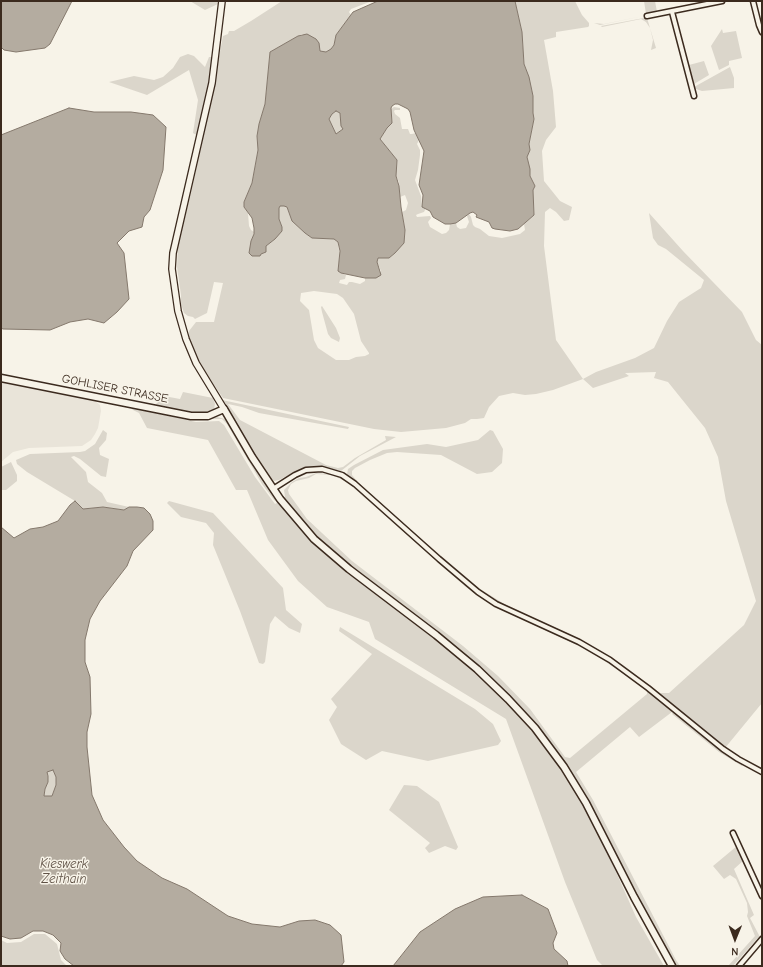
<!DOCTYPE html>
<style>
body{margin:0}
#map{position:relative;width:763px;height:967px;overflow:hidden;background:#f7f3e8;font-family:"Comic Neue",sans-serif}
canvas{display:block}
.frame{position:absolute;inset:0;border:2px solid #3b2a1e;pointer-events:none}
.north{position:absolute;left:715px;top:919px;width:40px;height:40px;-webkit-text-stroke:3px #f7f3e8;paint-order:stroke;rotate:181deg;font-size:11px;font-weight:700;line-height:16px;text-align:center;color:#3b2a1e}
.north::after{content:'';display:block;margin:auto;width:14px;height:18px;background:#3b2a1e;clip-path:polygon(50% 0,100% 100%,50% 72%,0 100%)}
</style>
<div id="map">
<canvas width="763" height="967"></canvas>
<div class="frame"></div>
<div class="north">N</div>
</div>
<script>
const context = document.querySelector('canvas').getContext('2d');
context.lineJoin = 'round';
function fillPath(path, color) { context.fillStyle = color; context.fill(path, 'evenodd'); }
const toPath = rows => new Path2D(rows.map(r => 'M' + r).join(''));
function stroke(path, color, width, dash) { context.strokeStyle = color; context.lineWidth = width; context.lineCap = dash ? 'butt' : 'round'; context.setLineDash(dash || []); context.stroke(path); }
function drawText(font, color, halo, rows, align = 'center') {
  context.font = font + ' "Comic Neue",sans-serif'; context.lineWidth = 3; context.setLineDash([]); context.textBaseline = 'middle'; context.strokeStyle = halo; context.fillStyle = color; for (const [text, x, y, turn = 0] of rows) {
    context.save(); context.translate(x, y); context.rotate((+turn || 0) * Math.PI / 180); context.textAlign = isNaN(turn) ? turn : align; if (halo) context.strokeText(text, 0, 0); context.fillText(text, 0, 0); context.restore();
  }
}
fillPath(toPath([
 [1,381,93,399,100,405,101,411,98,428,95,434,91,440,82,446,29,448,13,452,1,462]
]), '#e9e4d9');
fillPath(toPath([
 [190,1,217,1,218,4,205,10],
 [282,1,372,1,351,9,349,12,351,15,336,35,334,45,331,49,326,52,320,51,319,46,302,34,270,52,265,104,259,124,257,136,258,150,252,183,244,202,244,207,248,213,249,226,251,230,254,232,249,253,261,254,266,252,266,246,275,239,282,227,279,219,279,208,280,206,284,206,287,207,292,221,305,233,312,238,334,239,338,242,340,259,338,265,341,273,346,275,345,279,340,280,339,283,347,285,349,282,352,282,360,284,365,281,365,278,376,278,381,271,377,262,378,258,389,258,395,253,405,237,405,230,402,212,406,210,408,203,405,195,400,197,399,182,396,176,397,160,380,139,392,120,391,109,394,107,400,108,400,110,395,110,394,111,395,114,400,118,402,129,408,129,410,134,412,134,416,133,419,140,417,144,420,150,420,155,418,170,415,180,421,196,422,207,426,208,424,212,418,214,416,215,417,217,430,216,431,218,428,222,430,227,442,234,446,233,449,230,450,224,456,223,457,227,460,229,466,228,469,222,467,216,469,214,471,217,473,225,475,227,480,229,489,236,502,238,520,234,525,230,524,224,534,215,533,190,535,186,530,176,527,156,530,150,529,144,534,119,533,113,533,96,524,64,522,32,515,1,575,1,582,15,589,23,589,26,588,27,556,32,556,37,544,40,553,91,556,127,546,140,542,151,544,181,560,201,572,207,569,220,564,221,556,212,550,208,545,212,544,246,556,340,583,379,596,372,635,358,654,348,667,321,679,302,701,288,704,280,666,249,658,245,653,238,649,213,683,251,742,312,756,340,762,345,762,703,725,748,649,686,611,659,580,640,497,602,479,590,440,558,347,474,348,469,354,465,383,450,427,444,446,447,478,440,490,430,493,431,503,449,502,463,492,472,477,474,441,455,397,452,387,453,370,460,355,468,352,471,352,475,358,482,398,519,480,589,511,608,567,633,597,649,623,665,660,693,669,693,744,625,756,601,726,501,718,457,705,428,668,382,654,378,656,372,625,373,629,376,593,388,583,379,553,390,536,394,525,395,513,393,499,396,489,407,484,418,477,419,471,419,465,423,446,428,401,432,374,429,223,398,206,373,195,353,189,337,189,331,196,322,214,322,223,283,214,282,207,313,195,319,193,317,188,316,184,313,181,304,181,295,177,267,178,245,191,193,203,139,193,133,198,100,189,70,147,95,109,82,134,76,154,80,163,77,173,68,180,57,188,54,194,56,205,67,209,57,219,57,223,36,228,34,229,31,234,31,251,21],
 [314,291,337,294,343,298,354,314,361,341,369,353,369,354,365,356,356,357,349,360,336,360,318,348,314,340,309,310,300,301,301,293],
 [644,1,655,1,657,12,646,14,643,16,605,24,600,25,594,23,604,24,643,16,646,14],
 [644,18,647,18,656,48,651,50,653,40,650,28,646,22,641,19,602,27,601,26],
 [722,29,723,33,736,31,742,58,729,61,729,65,719,70,711,46],
 [704,61,709,75,694,84,689,65],
 [730,67,734,78,734,88,702,91,696,89,694,87],
 [336,111,340,113,343,129,336,134,329,119,332,114],
 [322,306,336,328,340,338,339,342,331,338,328,334,322,312,321,307],
 [183,392,213,398,215,404,214,409,207,412,196,413,155,405,164,396,180,399],
 [222,400,349,427,348,429,259,413,242,407,228,404,240,420,326,465,338,468,343,467,355,458,386,440,385,436,396,437,360,456,341,471,322,467,310,467,299,470,279,480,274,481,270,478,256,456],
 [130,407,196,422,219,421,224,425,255,477,275,504,279,502,303,530,457,654,507,700,544,742,578,792,606,846,605,847,636,917,664,966,603,966,597,960,565,882,506,719,375,639,369,622,327,607,298,581,268,540,247,490,236,490,208,440,147,428,139,413,133,410],
 [180,416,209,418,217,417,225,419,277,500,276,501,274,500,262,484,227,424,222,419,198,419],
 [103,430,107,433,106,440,99,448,100,455,109,459,106,477,101,476,80,459,74,456,71,457,86,472,88,482,102,493,107,502,129,507,124,510,103,507,83,509,75,501,27,472,17,464,16,460,30,454,80,452,85,451,95,444],
 [11,462,17,475,17,481,6,490,1,490,1,467],
 [316,473,329,474,330,473,348,481,467,586,487,600,509,612,579,644,609,661,634,679,672,710,672,712,639,737,630,727,576,772,593,800,676,960,680,966,675,966,658,939,604,832,526,714,317,538,302,522,283,498,285,497,284,490,292,482,299,478,306,477],
 [316,474,332,475,347,482,466,587,486,601,509,613,588,650,633,680,647,691,647,694,570,758,565,757,530,709,498,676,463,646,352,561,307,519,289,494,288,490,291,484,296,481,309,478],
 [169,501,213,513,283,588,286,610,302,624,300,633,289,628,275,616,270,624,265,662,263,664,259,663,240,611,213,545,214,533,206,523,181,517,167,503],
 [340,627,475,709,493,724,501,741,498,745,428,761,382,751,366,760,341,744,329,720,337,707,331,699,372,654,339,631],
 [674,711,721,750,743,764,742,766,719,752,672,714],
 [53,769,56,777,56,785,52,796,44,796,45,789,48,782,47,772],
 [404,785,417,786,439,802,458,847,456,850,445,846,429,853,425,848,430,843,389,810],
 [737,846,744,860,734,869,754,915,750,918,760,937,757,939,733,966,728,966,755,936,747,916,748,912,747,903,736,879,730,875,724,879,713,866],
 [34,934,45,934,57,944,61,960,67,966,1,966,1,940,7,943,21,942]
]), '#dbd6cb');
const water = toPath([
 [1,1,72,1,50,44,45,48,16,52,4,50,1,47,1,1],
 [378,1,515,1,522,32,524,64,529,77,533,96,533,113,534,119,529,144,530,150,527,157,530,169,530,176,535,186,533,190,534,215,518,229,510,231,495,229,492,228,489,222,476,217,477,215,473,212,470,213,456,223,450,224,445,224,433,217,430,211,422,207,423,195,419,185,424,151,414,130,410,112,408,109,398,104,395,104,392,106,391,108,392,123,387,128,380,139,397,160,396,176,399,186,401,207,405,230,404,243,395,253,389,258,378,258,377,262,381,275,376,278,365,278,341,273,338,271,340,251,338,242,334,239,312,238,305,233,292,221,287,207,284,206,280,206,279,208,279,219,282,227,282,231,275,239,266,246,266,252,261,254,260,256,252,256,249,253,251,241,254,234,254,228,252,218,244,207,244,202,252,183,258,150,257,136,259,124,265,104,270,52,298,36,307,34,316,39,319,43,320,51,326,52,331,49,334,45,336,35,353,12,378,1],
 [336,111,340,113,341,126,343,129,336,134,329,119,332,114,336,111],
 [69,108,94,112,131,112,153,115,166,127,163,170,150,210,144,217,142,227,129,231,117,243,124,253,129,299,117,312,104,323,88,319,70,322,50,330,3,329,1,328,1,135,69,108],
 [75,501,83,509,103,507,124,510,129,507,137,507,144,508,150,514,153,521,153,530,133,551,127,566,100,601,90,619,85,640,85,662,90,677,91,714,87,732,87,747,92,795,103,820,124,847,137,861,162,878,187,889,228,916,252,924,280,927,299,921,315,920,330,925,341,935,344,962,341,966,74,966,65,959,60,951,61,943,53,935,43,931,33,931,21,938,10,939,1,936,1,527,14,538,30,529,43,527,58,521,70,505,75,501],
 [53,770,56,777,56,785,52,796,44,796,45,789,48,782,48,776,47,772,53,770],
 [522,895,548,909,557,933,553,943,554,949,567,961,568,966,393,966,420,932,455,909,483,897,522,895]
]);
fillPath(water, '#b4aca0');
stroke(water, '#84786c', 1);
const minor = toPath([
 [753,1,759,25,762,32],
 [672,12,694,96],
 [647,16,722,1],
 [273,489,295,475,306,470,322,469,342,475,355,484,439,559,478,592,496,604,579,642,610,660,648,688,723,749,738,759,762,772],
 [733,833,762,896],
 [739,966,762,939]
]);
const tertiary = toPath([
 [222,1,212,83,173,253,172,269,178,311,186,339,196,363,224,409]
]);
const secondary = toPath([
 [1,378,191,416,208,416,224,409,252,457,280,499,314,539,349,569,436,635,477,669,508,699,535,728,564,767,586,803,634,897,672,966]
]);
stroke(minor, '#3b2a1e', 7);
stroke(tertiary, '#3b2a1e', 8);
stroke(secondary, '#3b2a1e', 9);
stroke(minor, '#f7f3e8', 4);
stroke(tertiary, '#f7f3e8', 5.5);
stroke(secondary, '#f7f3e8', 6);
drawText('12px', '#3b2a1e', '#f7f3e8', [
 ["GOHLISER STRASSE",115,389,11]
]);
drawText('italic 13px', '#5f5145', '#f7f3e8', [
 ["Kieswerk",64,864],
 ["Zeithain",64,879]
]);
</script>
